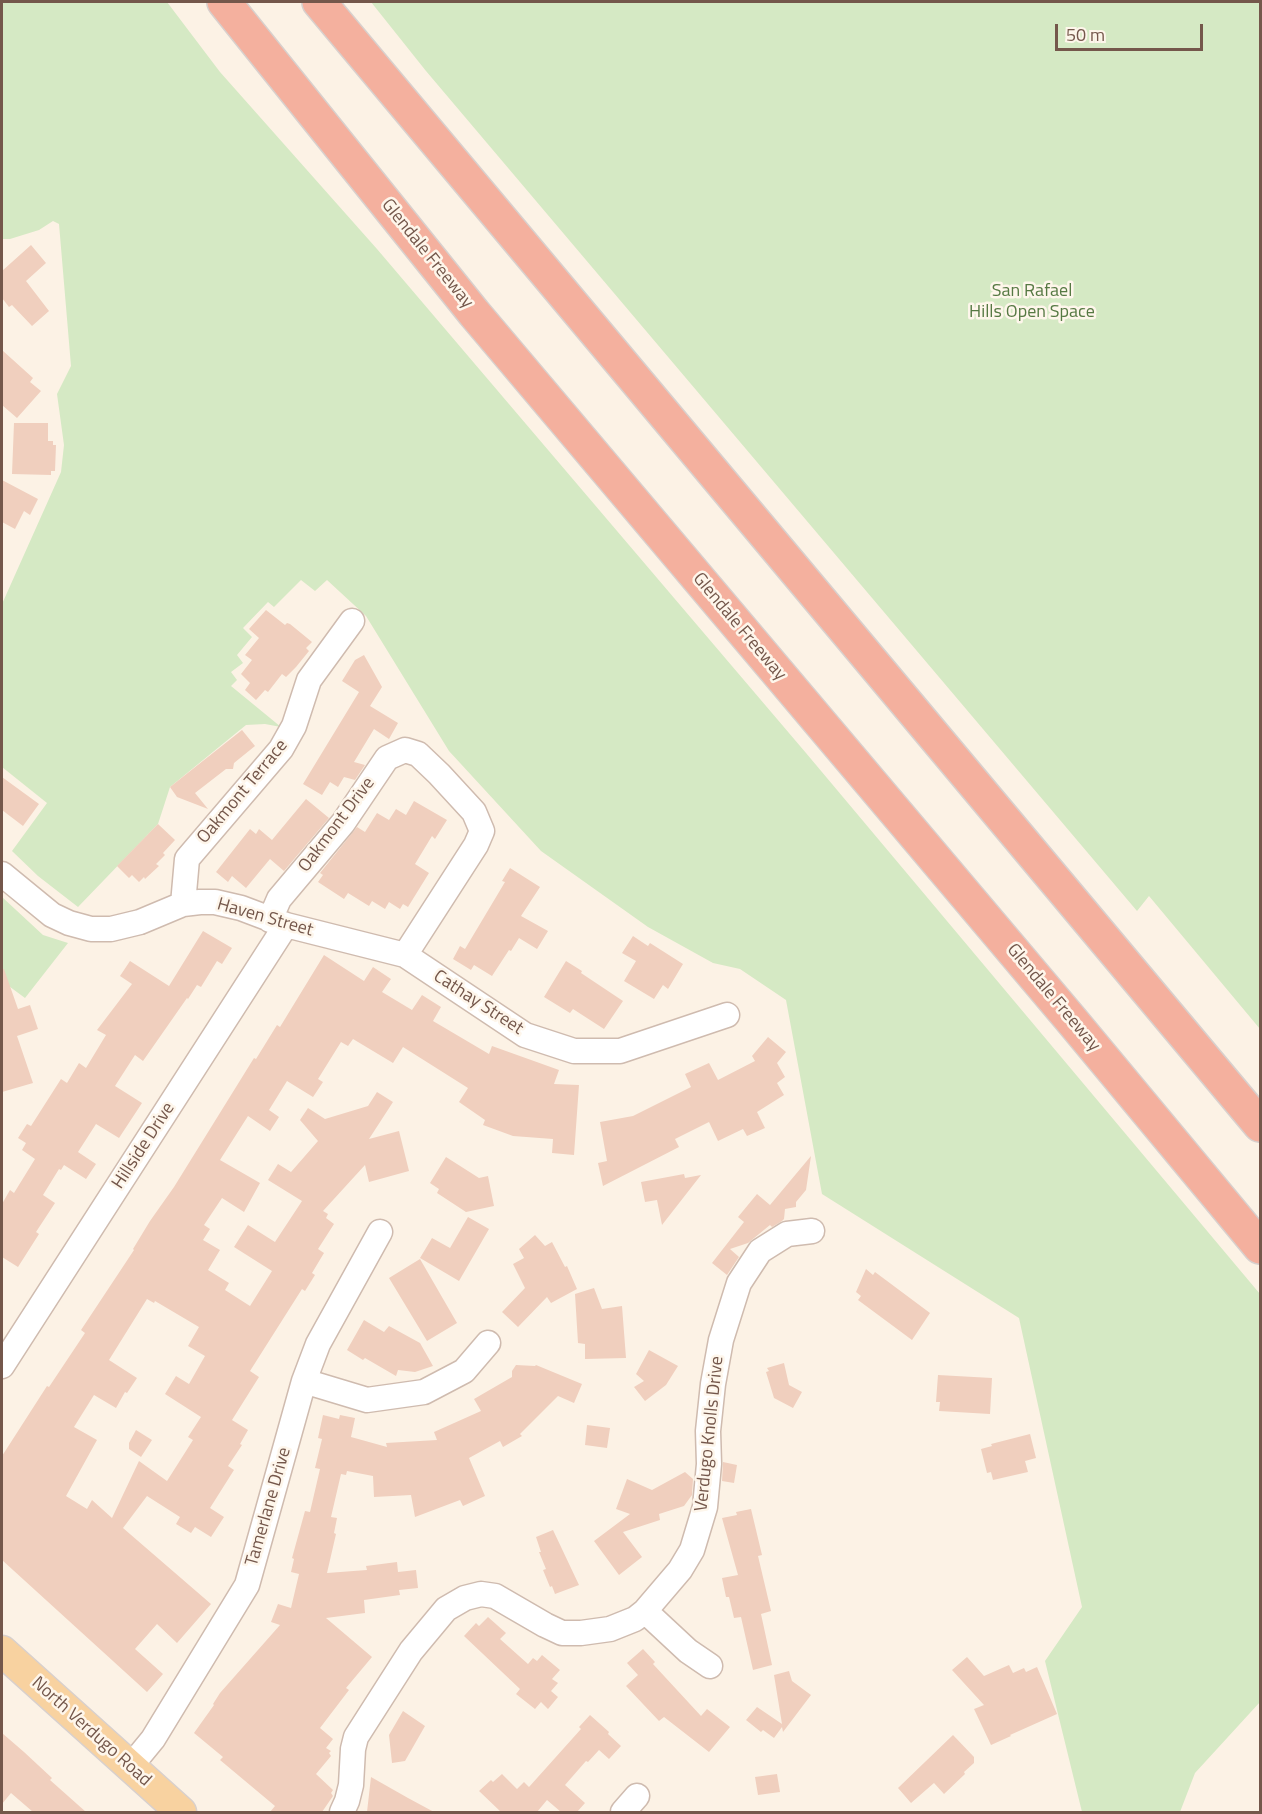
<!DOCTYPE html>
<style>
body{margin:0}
#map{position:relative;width:1262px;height:1814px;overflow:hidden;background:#fcf2e5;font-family:"Titillium Web",sans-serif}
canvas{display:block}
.frame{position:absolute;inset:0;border:3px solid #74574b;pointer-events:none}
.scale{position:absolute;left:1055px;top:24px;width:148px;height:27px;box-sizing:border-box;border:3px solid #74574b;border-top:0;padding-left:8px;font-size:18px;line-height:21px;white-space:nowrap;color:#74574b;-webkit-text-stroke:4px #fef6eb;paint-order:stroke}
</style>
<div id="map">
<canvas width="1262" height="1814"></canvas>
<div class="frame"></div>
<div class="scale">50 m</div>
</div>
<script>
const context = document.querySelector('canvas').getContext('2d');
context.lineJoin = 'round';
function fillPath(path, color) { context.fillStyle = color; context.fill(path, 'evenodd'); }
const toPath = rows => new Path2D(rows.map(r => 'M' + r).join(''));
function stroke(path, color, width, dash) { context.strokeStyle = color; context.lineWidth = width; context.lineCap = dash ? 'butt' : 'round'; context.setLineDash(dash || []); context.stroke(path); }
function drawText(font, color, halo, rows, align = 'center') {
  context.font = font + ' "Titillium Web",sans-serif'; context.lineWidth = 5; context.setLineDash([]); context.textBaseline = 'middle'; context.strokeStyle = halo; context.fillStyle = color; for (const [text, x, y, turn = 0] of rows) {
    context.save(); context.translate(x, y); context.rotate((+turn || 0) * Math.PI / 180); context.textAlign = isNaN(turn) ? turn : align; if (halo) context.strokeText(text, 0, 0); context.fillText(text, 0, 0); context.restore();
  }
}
fillPath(toPath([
 [2,2,167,2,220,72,377,249,806,753,1260,1294,1260,1702,1195,1773,1180,1812,1082,1812,1045,1661,1082,1607,1019,1318,822,1194,786,1000,740,969,713,963,648,927,541,851,449,751,366,616,327,580,315,591,301,580,274,607,268,602,243,628,252,637,237,655,243,663,231,672,237,680,231,686,281,727,265,724,246,725,170,787,158,824,78,907,38,876,12,851,47,803,2,767,2,604,61,472,64,445,57,394,71,366,59,224,53,221,39,230,10,239,2,239],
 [371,2,1260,2,1260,1029,1149,896,1137,911,426,71],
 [2,897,43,935,68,943,25,998,2,981]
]), '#d5e9c4');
fillPath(toPath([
 [31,245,46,263,26,281,49,311,32,326,12,305,9,307,2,298,2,271],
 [2,350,33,378,30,382,41,391,17,418,2,405],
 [14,423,48,423,48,441,53,441,53,445,56,445,55,471,51,471,51,475,12,474],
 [2,480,38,499,30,515,24,511,15,529,2,522],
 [266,610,285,625,287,623,290,624,312,642,306,648,309,651,296,667,286,677,282,674,268,692,265,690,256,700,245,690,250,683,241,674,252,660,245,655,259,638,249,629],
 [364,655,382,687,370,706,398,723,389,739,374,729,354,762,365,765,355,780,344,777,338,787,330,782,322,795,303,784,359,692,342,681,355,660],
 [242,730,255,746,234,763,233,769,226,769,195,793,208,809,177,797,170,787],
 [2,777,39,804,23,826,2,810],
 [306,799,329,818,284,871,270,859,246,888,232,876,228,882,216,872,250,829,256,834,259,829,272,840],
 [414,801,447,820,435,839,432,836,415,864,429,873,408,907,403,904,400,909,389,902,385,909,372,901,369,906,348,893,344,899,318,882,323,875,320,873,357,827,365,832,377,813,389,820,396,809,406,815],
 [158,824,175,840,163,853,165,855,156,864,159,866,145,879,144,877,139,882,132,875,129,878,117,866],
 [510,868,540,887,521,916,548,931,537,949,519,938,511,951,509,950,492,976,474,965,471,970,453,959,460,946,465,949,505,882,502,881],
 [203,931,232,948,222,964,217,961,201,987,197,985,188,999,187,998,143,1061,135,1055,115,1086,142,1103,119,1138,96,1124,78,1152,96,1164,86,1179,64,1165,61,1170,59,1169,43,1195,55,1203,36,1232,39,1234,18,1267,2,1257,2,1204,10,1190,14,1193,35,1159,22,1150,26,1143,18,1138,27,1124,31,1126,61,1079,67,1083,79,1063,86,1068,106,1035,97,1030,132,984,120,976,130,961,169,986],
 [633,936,648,946,650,943,683,964,668,989,663,985,654,999,624,981,636,961,622,953],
 [324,955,364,981,373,967,391,979,382,992,412,1010,422,995,441,1007,433,1021,489,1054,492,1046,559,1070,554,1084,579,1085,574,1155,552,1153,553,1139,513,1136,483,1125,485,1120,459,1102,468,1088,403,1047,393,1063,353,1039,348,1046,341,1042,318,1079,323,1082,313,1097,287,1081,269,1110,279,1117,270,1131,248,1116,220,1160,260,1183,244,1212,222,1198,204,1225,210,1229,203,1240,220,1250,208,1270,229,1283,225,1290,250,1306,272,1271,234,1247,248,1225,275,1242,302,1201,268,1180,278,1164,291,1172,318,1141,300,1120,308,1108,325,1119,368,1106,377,1092,393,1102,369,1139,399,1131,409,1171,369,1182,365,1165,323,1211,328,1214,326,1218,334,1224,318,1249,324,1253,312,1273,315,1275,305,1291,302,1289,250,1371,259,1377,232,1420,248,1430,240,1444,242,1445,228,1466,234,1470,210,1508,224,1517,211,1537,195,1527,191,1533,176,1524,180,1517,147,1496,123,1528,211,1604,177,1643,157,1624,135,1649,163,1674,147,1692,2,1560,2,1456,47,1386,49,1387,85,1333,81,1330,134,1250,133,1249,150,1221,174,1187,254,1058,256,1059,277,1025,280,1027],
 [147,1299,154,1303,155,1301,199,1327,188,1346,205,1356,189,1384,176,1376,165,1394,201,1417,188,1437,193,1440,167,1481,139,1461,112,1518,92,1500,87,1509,66,1496,97,1440,74,1427,94,1395,116,1408,125,1392,127,1393,137,1378,109,1360],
 [566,961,582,971,581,973,623,1001,604,1029,573,1009,570,1013,544,997],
 [2,969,4,969,18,1009,30,1005,38,1029,17,1036,33,1083,2,1092],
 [768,1037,786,1052,777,1063,785,1077,777,1083,784,1095,757,1112,765,1128,747,1136,743,1129,718,1141,709,1122,675,1139,679,1147,603,1186,598,1163,607,1161,600,1122,633,1116,691,1087,685,1074,709,1063,718,1080,755,1061,752,1056],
 [811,1156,806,1190,796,1202,796,1207,785,1209,784,1219,782,1221,772,1227,770,1225,748,1243,730,1249,739,1257,727,1275,712,1263,744,1222,738,1217,757,1194,770,1205],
 [446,1157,479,1178,488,1176,494,1206,466,1212,437,1193,439,1189,430,1183],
 [684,1174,685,1178,701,1175,662,1225,657,1200,645,1202,641,1182],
 [468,1217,489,1229,459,1281,420,1258,432,1238,450,1248],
 [535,1235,545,1246,552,1242,565,1267,567,1266,577,1289,551,1303,547,1297,518,1327,502,1312,525,1288,513,1264,524,1258,519,1249],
 [420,1259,457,1323,427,1341,389,1278],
 [866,1269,873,1275,875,1272,930,1313,912,1340,858,1300,861,1296,856,1292],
 [594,1288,602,1309,622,1306,626,1358,585,1359,585,1344,578,1343,575,1294],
 [364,1320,384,1332,389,1326,420,1343,433,1366,415,1372,398,1370,396,1376,365,1358,363,1360,347,1350],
 [649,1350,678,1366,666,1385,645,1401,634,1387,644,1381,636,1374],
 [784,1363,789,1385,802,1392,793,1408,774,1398,766,1372,769,1371,767,1368],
 [516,1365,535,1366,536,1365,582,1384,574,1403,558,1396,520,1434,522,1436,503,1447,500,1441,469,1458,485,1496,463,1506,460,1500,415,1517,411,1495,374,1497,373,1476,347,1471,346,1475,341,1474,331,1517,337,1518,334,1533,336,1534,327,1573,367,1570,366,1566,397,1562,398,1572,416,1570,418,1588,399,1590,400,1595,364,1600,365,1613,326,1618,372,1657,346,1688,349,1690,320,1728,333,1739,326,1748,331,1751,329,1753,331,1756,316,1774,333,1790,331,1793,333,1796,322,1812,270,1812,275,1806,220,1760,223,1757,194,1733,214,1705,213,1704,220,1693,280,1625,271,1622,278,1604,291,1608,299,1574,291,1572,294,1559,292,1558,305,1511,310,1512,320,1469,315,1468,322,1439,318,1438,323,1415,339,1419,340,1415,355,1418,351,1437,387,1447,386,1443,437,1440,434,1432,481,1411,474,1399,512,1377,512,1371],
 [938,1375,992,1378,990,1414,939,1411,940,1402,936,1402],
 [587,1425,610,1428,607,1448,585,1445],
 [136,1430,152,1440,141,1457,129,1449,129,1443],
 [1030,1434,1036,1458,1025,1461,1028,1472,993,1480,991,1472,987,1473,981,1449,992,1446,991,1444],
 [723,1462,737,1465,734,1483,722,1481],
 [685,1472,693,1479,692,1495,684,1506,659,1514,660,1520,623,1532,642,1557,619,1575,594,1541,630,1514,616,1509,627,1479,652,1490],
 [751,1509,762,1555,758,1556,771,1611,761,1614,772,1665,753,1670,741,1617,734,1618,729,1597,726,1597,722,1578,738,1575,722,1518,737,1515,736,1512],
 [553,1530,579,1585,555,1594,552,1586,550,1587,543,1570,546,1569,539,1552,541,1552,536,1537],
 [488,1617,506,1633,500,1639,528,1664,533,1658,537,1661,542,1655,560,1670,552,1679,558,1683,551,1691,558,1697,548,1709,541,1702,535,1709,516,1694,520,1689,464,1636,476,1623,479,1626],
 [643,1649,655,1662,653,1664,701,1716,707,1709,730,1727,709,1752,664,1717,659,1721,626,1686,638,1675,627,1663],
 [967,1657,984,1676,1009,1665,1013,1673,1024,1668,1026,1672,1037,1667,1057,1714,1010,1735,1011,1736,991,1745,974,1709,984,1705,952,1670],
 [789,1671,792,1681,811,1695,783,1732,782,1727,774,1738,763,1730,761,1732,746,1720,757,1707,782,1724,774,1675],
 [403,1711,425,1726,405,1761,392,1763,389,1735],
 [590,1715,609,1732,608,1734,621,1746,609,1759,599,1750,588,1762,586,1761,565,1785,585,1803,577,1812,561,1812,547,1800,537,1812,501,1812,479,1791,491,1780,493,1782,502,1774,517,1789,524,1782,529,1787,581,1729,579,1727],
 [2,1733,24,1752,52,1778,50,1780,86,1812,33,1812,11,1793,2,1804],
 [953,1735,974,1757,974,1763,964,1772,965,1774,944,1794,934,1783,911,1803,898,1788],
 [777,1774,780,1792,758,1795,755,1777],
 [371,1777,408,1798,434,1812,367,1812]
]), '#f0cfbe');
const minor = toPath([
 [2,874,52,915,69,923,91,929,111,929,140,922,183,904,200,902,215,902,241,908,286,925,405,955,525,1035,574,1051,620,1051,727,1015],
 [183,904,187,859,281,749,294,726,309,680,352,621],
 [270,920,279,899,343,823,387,758,405,750,418,754,439,774,474,812,482,831,476,845,405,955],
 [2,1366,286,925],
 [304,1381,367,1400,424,1392,464,1371,488,1343],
 [645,1611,688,1651,710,1666],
 [130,1767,153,1739,247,1585,304,1381,318,1344,380,1232],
 [342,1812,347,1801,351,1785,353,1749,356,1737,411,1651,446,1609,465,1598,481,1594,495,1596,545,1625,562,1633,581,1633,610,1629,635,1619,645,1611,680,1570,692,1550,705,1507,709,1464,708,1431,713,1384,721,1340,739,1283,760,1251,787,1234,812,1231],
 [623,1812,637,1796]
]);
const major = toPath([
 [2,1651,181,1812]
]);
const highway = toPath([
 [224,2,474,313,1073,1022,1260,1247],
 [319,2,1260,1125]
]);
stroke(minor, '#cfbbaf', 27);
stroke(major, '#d8d0cd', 33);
stroke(highway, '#d8d0cd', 36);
stroke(minor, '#fff', 24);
stroke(major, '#f8d2a0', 30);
stroke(highway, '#f4b09e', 33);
drawText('18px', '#74574b', '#fef6eb', [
 ["Glendale Freeway",427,254,51],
 ["Glendale Freeway",739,627,50],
 ["Oakmont Terrace",243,792,-50],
 ["Oakmont Drive",337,825,-53],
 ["Haven Street",265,918,16],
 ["Glendale Freeway",1053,998,50],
 ["Cathay Street",478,1003,33],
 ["Hillside Drive",144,1146,-57],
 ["Verdugo Knolls Drive",710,1434,-84],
 ["Tamerlane Drive",269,1507,-74],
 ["North Verdugo Road",91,1732,42]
]);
drawText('18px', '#567943', '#fef6eb', [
 ["San Rafael",1032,292],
 ["Hills Open Space",1032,313]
]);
</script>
